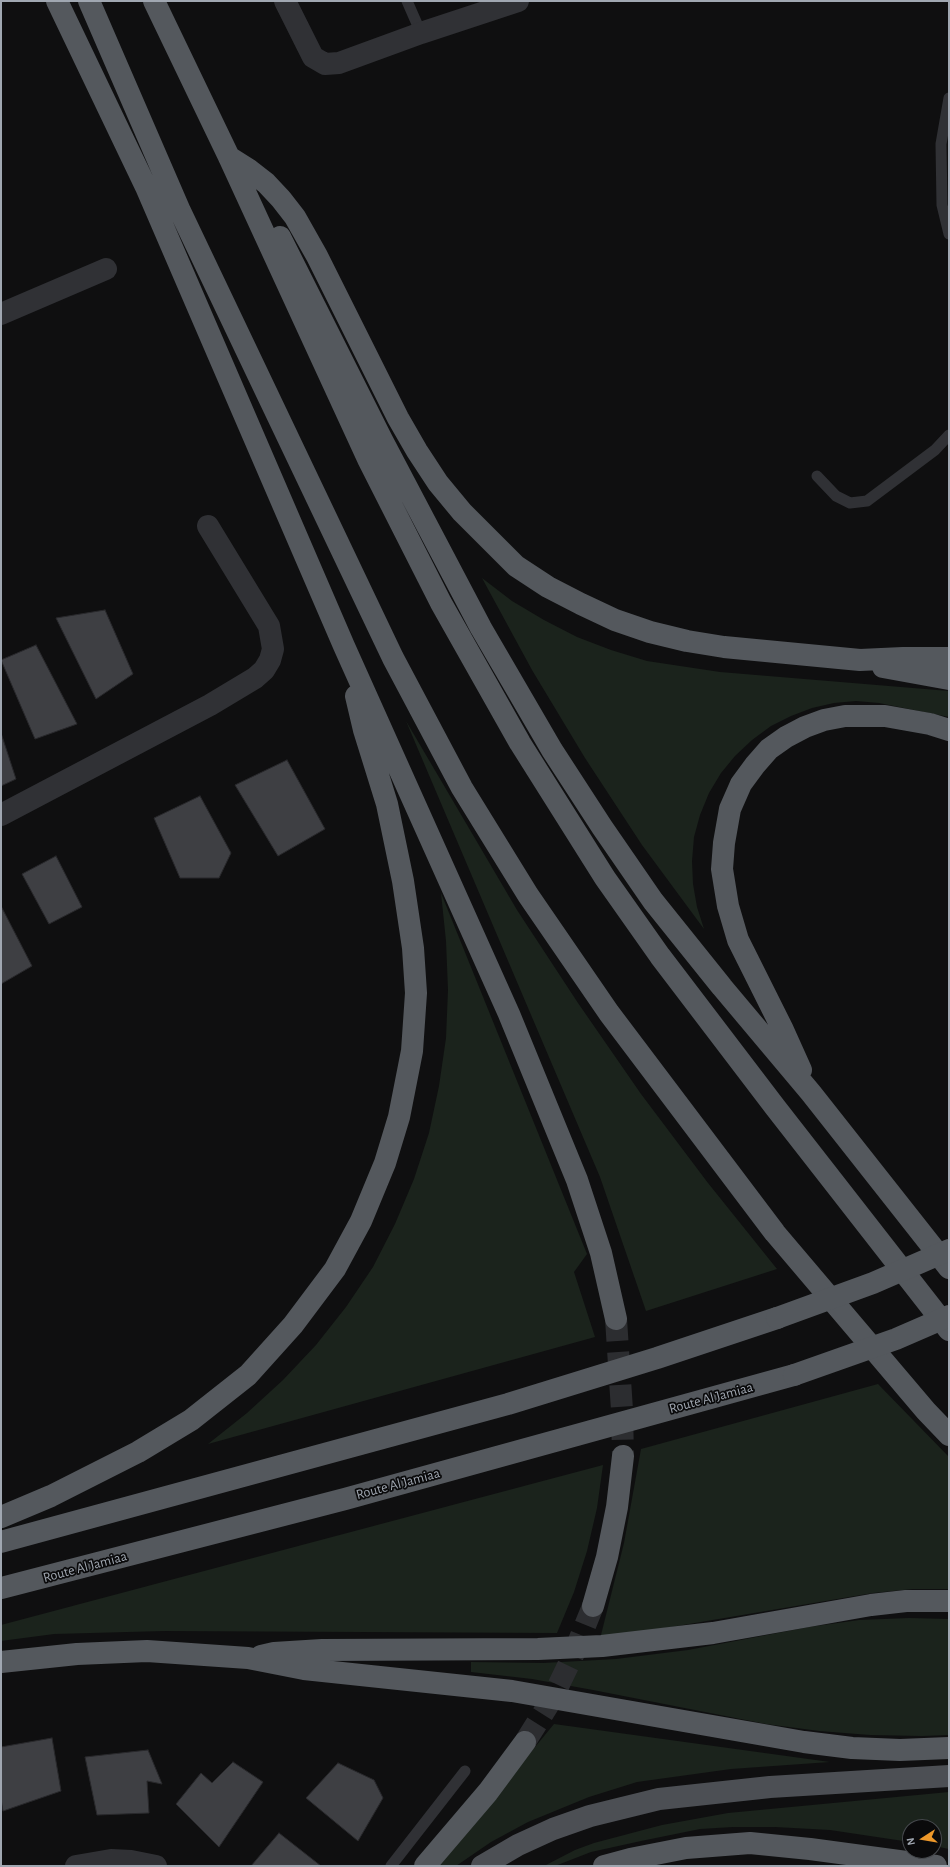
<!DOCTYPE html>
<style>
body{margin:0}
#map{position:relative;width:950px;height:1867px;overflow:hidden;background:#0f0f10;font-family:"Alegreya Sans",sans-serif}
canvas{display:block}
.frame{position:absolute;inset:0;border:2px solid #a0a7b1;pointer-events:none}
.north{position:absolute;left:902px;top:1819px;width:40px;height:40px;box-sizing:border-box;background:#0a0a0b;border:1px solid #46494d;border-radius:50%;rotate:258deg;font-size:11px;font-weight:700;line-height:16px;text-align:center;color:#a0a7b1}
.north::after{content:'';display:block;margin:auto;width:14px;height:18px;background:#ed982a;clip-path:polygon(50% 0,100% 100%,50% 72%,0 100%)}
</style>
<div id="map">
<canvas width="950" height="1867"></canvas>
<div class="frame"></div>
<div class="north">N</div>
</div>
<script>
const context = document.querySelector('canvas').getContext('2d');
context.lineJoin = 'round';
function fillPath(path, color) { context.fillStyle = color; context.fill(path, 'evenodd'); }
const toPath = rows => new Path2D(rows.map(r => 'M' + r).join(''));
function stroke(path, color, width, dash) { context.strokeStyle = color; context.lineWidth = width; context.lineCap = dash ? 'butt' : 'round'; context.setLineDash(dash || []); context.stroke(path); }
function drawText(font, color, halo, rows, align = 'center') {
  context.font = font + ' "Alegreya Sans",sans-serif'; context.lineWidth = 3.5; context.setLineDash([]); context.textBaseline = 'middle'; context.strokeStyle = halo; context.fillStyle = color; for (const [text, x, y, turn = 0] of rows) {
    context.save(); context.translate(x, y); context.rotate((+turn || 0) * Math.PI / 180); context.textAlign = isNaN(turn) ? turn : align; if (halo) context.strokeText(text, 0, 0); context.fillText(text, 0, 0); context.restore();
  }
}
fillPath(toPath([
 [482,578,512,601,544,620,577,637,611,650,647,661,720,672,949,691,949,717,879,703,856,701,834,703,812,708,791,716,771,726,752,740,735,756,721,773,709,793,700,815,694,837,692,861,693,884,697,907,704,929,642,845,585,758,532,670],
 [406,721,517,910,578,1003,641,1094,708,1183,777,1269,646,1311,600,1177],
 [441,893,587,1254,574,1272,595,1337,208,1444,247,1413,283,1380,316,1345,346,1307,373,1267,395,1224,414,1179,429,1133,439,1086,446,1038,448,990,446,941],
 [878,1384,949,1457,949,1589,913,1589,873,1593,600,1639,624,1543,641,1449],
 [603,1465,597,1508,587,1551,574,1592,557,1633,164,1631,54,1634,1,1641,1,1625],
 [909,1618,949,1619,949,1735,922,1736,870,1735,819,1731,766,1724,593,1690,532,1679,471,1672,471,1662,543,1663,616,1659,688,1650,809,1627,859,1620],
 [554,1724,830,1762,731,1769,637,1782,589,1797,528,1822,491,1842,456,1866,437,1866],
 [949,1792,949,1849,934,1846,934,1827,910,1827,910,1842,830,1830,775,1827,733,1827,700,1829,641,1841,591,1852,555,1866,544,1866,575,1850,594,1843,662,1825,728,1813]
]), '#1b231c');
const building = toPath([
 [105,610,133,674,96,699,56,618,105,610],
 [36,645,77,724,35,739,1,660,36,645],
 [1,733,16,779,1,786,1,733],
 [287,760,325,829,278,856,235,785,287,760],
 [200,796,231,853,219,878,180,878,154,818,200,796],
 [56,856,82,907,49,924,22,874,56,856],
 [1,906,32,966,1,984,1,906],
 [52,1738,61,1791,3,1811,1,1799,1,1747,52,1738],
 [148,1750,162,1784,147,1781,149,1813,97,1815,85,1757,148,1750],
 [233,1762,263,1782,219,1847,176,1804,201,1773,212,1783,233,1762],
 [338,1763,374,1780,383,1798,358,1841,306,1798,338,1763],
 [279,1833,321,1866,251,1866,279,1833]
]);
fillPath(building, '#3e3f43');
stroke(building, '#29292c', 1);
stroke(toPath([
 [616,1319,622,1410,623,1456],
 [525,1742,552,1699,574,1653,593,1606]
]), '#2c2d30', 22, [22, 11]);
stroke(toPath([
 [407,1,421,33],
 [949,98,941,144,942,205,949,234],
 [817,476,836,496,850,503,867,501,935,450,949,435],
 [391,1866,465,1771]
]), '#303135', 11);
stroke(toPath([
 [285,1,313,57,325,64,339,63,421,33,518,1],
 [1,314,106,269],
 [1,815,210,705,255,678,264,670,270,660,273,649,269,626,208,526],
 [76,1866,111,1860,131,1861,156,1866]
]), '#303135', 22);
stroke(toPath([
 [482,1866,518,1845,553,1829,590,1816,659,1799,770,1787,949,1776]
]), '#4c4f54', 22);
stroke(toPath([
 [57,1,146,187,344,646,509,1014,577,1180,601,1253,616,1319],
 [89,1,180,211,393,658,462,788,528,895,609,1013,775,1233,926,1411,949,1435],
 [154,1,229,157,368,459,441,603,520,743,605,878,660,956,775,1107,949,1330],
 [229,157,248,169,266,183,281,199,295,217,317,256,398,418,417,451,438,483,462,512,516,566,548,587,581,604,615,620,650,632,687,641,724,647,860,660,903,658,949,658],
 [280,237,382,440,481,628,552,750,602,827,653,901,722,987,811,1093,949,1268],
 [883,667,949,679],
 [801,1070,783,1030,738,940,728,906,722,869,724,843,730,809,741,784,755,765,769,749,786,737,805,727,824,720,845,716,885,716,930,724,949,730],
 [1,1517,51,1496,138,1452,191,1420,248,1375,293,1325,335,1269,361,1221,385,1163,399,1117,412,1051,416,993,413,948,403,881,387,804,364,730,356,696],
 [1,1542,508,1404,657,1358,777,1318],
 [1,1588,345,1499,794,1375],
 [593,1606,607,1557,617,1507,623,1456],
 [261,1656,274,1653,322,1650,538,1649,602,1646,713,1633,871,1605,906,1601,949,1601],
 [1,1662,77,1654,147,1651,248,1658,304,1669,512,1691,804,1742,852,1748,900,1750,949,1748],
 [425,1866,488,1792,525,1742],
 [604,1866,630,1859,686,1848,750,1843,810,1849,936,1866]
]), '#54585d', 22);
stroke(toPath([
 [777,1318,873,1283,949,1250],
 [794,1375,896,1339,949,1316]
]), '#54585d', 22);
drawText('14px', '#a0a7b1', '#0a0a0b', [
 ["Route Al Jamiaa",711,1398,-15],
 ["Route Al Jamiaa",398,1484,-15],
 ["Route Al Jamiaa",85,1567,-15]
]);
</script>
